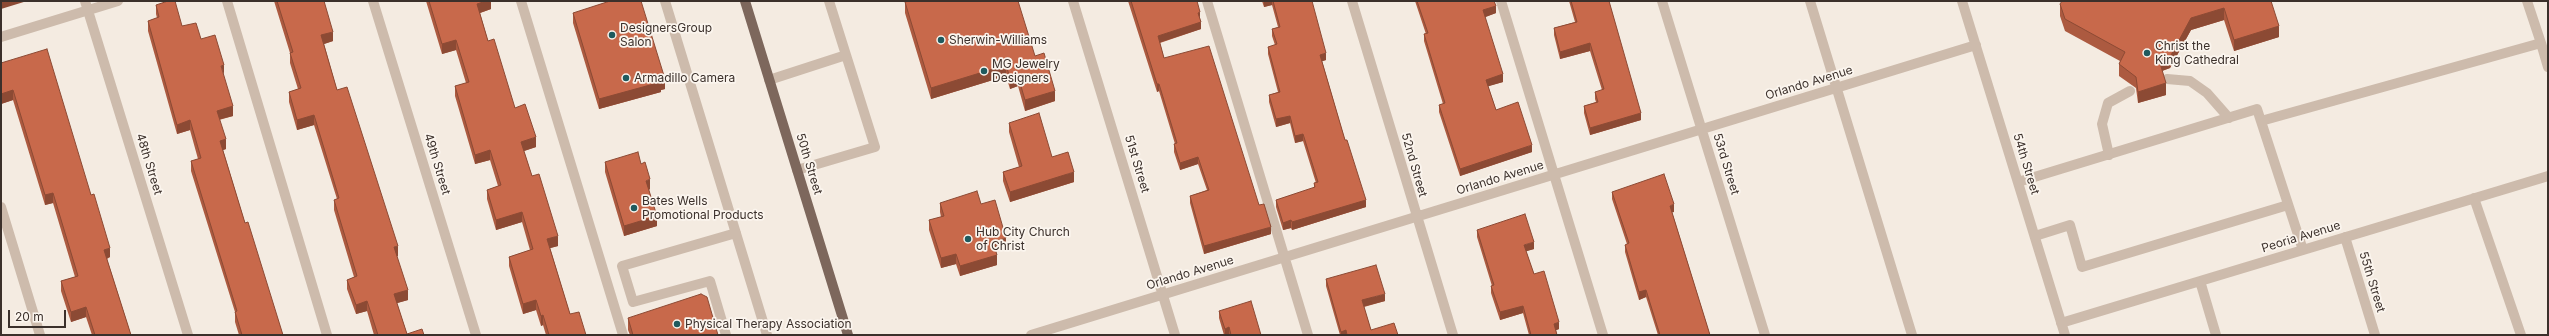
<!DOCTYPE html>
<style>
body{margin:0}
#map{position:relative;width:2549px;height:336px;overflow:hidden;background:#f4ebe1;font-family:Inter,sans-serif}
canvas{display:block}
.frame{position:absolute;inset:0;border:2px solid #3b302b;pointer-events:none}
.scale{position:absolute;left:8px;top:310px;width:58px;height:18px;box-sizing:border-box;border:2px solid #3b302b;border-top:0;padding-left:5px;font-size:12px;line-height:14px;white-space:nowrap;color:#3b302b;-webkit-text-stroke:3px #fbf5ee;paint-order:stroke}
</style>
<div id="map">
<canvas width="2549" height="336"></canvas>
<div class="frame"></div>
<div class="scale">20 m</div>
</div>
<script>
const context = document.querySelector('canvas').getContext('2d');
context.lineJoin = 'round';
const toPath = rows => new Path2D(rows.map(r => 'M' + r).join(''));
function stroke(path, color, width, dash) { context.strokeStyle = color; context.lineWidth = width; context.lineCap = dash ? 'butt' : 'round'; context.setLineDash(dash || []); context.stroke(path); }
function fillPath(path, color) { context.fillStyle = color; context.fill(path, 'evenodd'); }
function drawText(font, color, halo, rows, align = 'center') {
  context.font = font + ' Inter,sans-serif'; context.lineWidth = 3.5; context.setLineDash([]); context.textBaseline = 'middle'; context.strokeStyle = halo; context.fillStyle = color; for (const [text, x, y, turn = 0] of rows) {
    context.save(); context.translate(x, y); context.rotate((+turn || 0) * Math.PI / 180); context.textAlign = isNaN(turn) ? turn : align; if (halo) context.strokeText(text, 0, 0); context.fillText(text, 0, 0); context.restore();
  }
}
stroke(toPath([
 [85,1,188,335],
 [227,1,327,335],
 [373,1,476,335],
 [521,1,623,335],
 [665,1,767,335],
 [1073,1,1175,335],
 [1207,1,1308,335],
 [1352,1,1453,335],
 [1501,1,1603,335],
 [1662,1,1765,335],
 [1810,1,1912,335],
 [1962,1,2065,335],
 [2527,1,2541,43],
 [1,37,118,1],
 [2167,79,2190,81,2207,93,2229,118],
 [769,80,846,55],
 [2261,121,2541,43,2548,67],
 [2109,155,2102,124,2108,103,2130,91],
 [797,170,875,147,829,1],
 [2018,182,2257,109,2303,250],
 [2474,198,2521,335],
 [1,207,40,335],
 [2035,236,2070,225,2082,267,2288,205],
 [2345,237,2375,335],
 [2200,281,2216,335],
 [2061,323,2548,176],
 [726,335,710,281,633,302,622,266,736,233],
 [1031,335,1976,45]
]), '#cdbbac', 10);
stroke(toPath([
 [745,1,848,335]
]), '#7d675c', 10);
fillPath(toPath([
 [274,1,324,1,333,41,324,44,337,90,398,256,397,256,408,300,397,303,407,334,424,335,374,335,367,311,356,314,347,289,347,280,354,277,334,210,334,200,337,199,314,125,297,130,289,102,289,92,298,89,290,63,290,53],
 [426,1,491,1,491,9,480,13,488,41,515,108,536,147,524,151,532,176,558,246,550,248,570,314,586,335,546,335,543,325,541,326,536,310,523,314,509,266,509,257,530,250,522,222,496,230,487,199,487,190,498,186,490,160,475,164,455,96,455,86,466,83,456,50,442,54],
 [1128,1,1197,1,1200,19,1201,29,1160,43,1164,58,1259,205,1271,234,1204,254,1190,203,1190,196,1207,190,1198,164,1180,170,1174,152,1174,144,1175,144,1159,91,1157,92],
 [1262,1,1302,1,1326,60,1322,61,1345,140,1366,207,1292,230,1291,228,1283,230,1276,207,1276,200,1314,188,1314,183,1316,183,1303,141,1295,143,1290,123,1276,127,1269,102,1269,95,1278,92,1268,54,1268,47,1275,45,1272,36,1272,29,1278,27,1272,5,1264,7],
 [1415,1,1494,1,1496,13,1485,17,1503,82,1488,86,1496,110,1532,152,1460,176,1439,112,1439,105,1443,104,1424,41,1424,34,1426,34],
 [1569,1,1609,1,1641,120,1590,135,1584,113,1584,106,1596,102,1595,99,1595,92,1602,90,1590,51,1560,59,1554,35,1554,28,1575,22],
 [2271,1,2279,37,2234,51,2224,20,2191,30,2170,68,2162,71,2166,95,2138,103,2136,88,2119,76,2119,64,2120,61,2065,31,2060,16,2060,4],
 [905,2,1035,56,1055,101,1025,111,1018,86,1010,89,1006,76,931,99,905,13],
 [156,5,182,26,201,39,223,75,233,116,219,120,226,149,223,150,245,223,283,335,239,335,235,322,235,312,191,171,191,161,198,159,190,130,177,134,148,31,148,21,157,18,156,14],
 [573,13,665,89,661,90,661,92,599,109,573,23],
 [1,63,91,195,110,257,107,259,131,335,92,335,86,317,71,322,61,291,61,281,75,277,53,203,45,205,13,100,1,104],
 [1009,123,1052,157,1074,182,1010,202,1003,181,1003,172,1019,167,1009,132],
 [605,162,641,164,650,189,649,190,657,226,624,236,605,172],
 [1612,192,1674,212,1672,212,1710,335,1658,335,1646,297,1639,300,1625,252,1625,245,1627,244,1612,199],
 [940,203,981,204,1006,248,996,251,997,265,960,276,956,264,941,268,929,230,929,220,941,217,940,212],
 [1477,230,1534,249,1526,251,1534,274,1559,329,1556,330,1557,335,1529,335,1523,313,1500,320,1491,293,1491,286,1492,286,1477,237],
 [1326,279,1385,301,1364,307,1371,330,1398,335,1340,335,1326,286],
 [1219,311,1261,335,1224,335,1219,318],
 [628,318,718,335,630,335,628,330]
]), '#ac5a40');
fillPath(toPath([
 [1,1,27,1,1,9],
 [486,1,491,1,491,9,477,14,477,4],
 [1264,1,1272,1,1272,5,1264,7],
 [1496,6,1496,13,1483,18,1483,10],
 [2224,8,2224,20,2191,30,2170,68,2159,72,2159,60,2191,18],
 [1200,12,1200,19,1198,13],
 [1201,22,1201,29,1158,43,1158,36],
 [2279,26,2279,37,2234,51,2234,40],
 [333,32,333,41,321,45,321,35],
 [456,40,456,50,442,54,442,44],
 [1590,43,1590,51,1560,59,1560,52],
 [1326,53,1326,60,1320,62,1320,55],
 [224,65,224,75,221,66],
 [1006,65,1006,76,931,99,931,88],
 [1503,74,1503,82,1486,87,1486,80],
 [1018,76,1018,86,1010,89,1010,78],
 [665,79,665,89,661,90,661,92,599,109,599,99],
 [2166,83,2166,95,2138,103,2138,92],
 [1157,84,1159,84,1159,91,1157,92],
 [13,90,13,100,1,104,1,94],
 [1055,91,1055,101,1025,111,1025,100],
 [233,106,233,116,217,120,217,111],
 [1641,113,1641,120,1590,135,1590,128],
 [314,115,314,125,297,130,297,120],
 [1290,116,1290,123,1276,127,1276,119],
 [190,120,190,130,177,134,177,125],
 [1303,134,1303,141,1295,143,1295,136],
 [536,137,536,147,521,152,521,142],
 [226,139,226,149,220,151,220,141],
 [1532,145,1532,152,1460,176,1460,169],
 [490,150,490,160,475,164,475,155],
 [1198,157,1198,164,1180,170,1180,163],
 [1074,172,1074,182,1010,202,1010,192],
 [650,179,650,189,646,190,646,181],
 [53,193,53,203,45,205,45,195],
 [1366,200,1366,207,1292,230,1292,222],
 [1674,204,1674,212,1670,213,1670,206],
 [522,212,522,222,496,230,496,220],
 [657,216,657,226,624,236,624,226],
 [1291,220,1291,228,1283,230,1283,223],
 [1271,227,1271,234,1204,254,1204,246],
 [558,236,558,246,547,249,547,239],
 [1006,238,1006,248,993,252,993,242],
 [1534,242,1534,249,1524,252,1524,245],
 [398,246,398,256,394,257,394,247],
 [110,248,110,257,104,259,104,250],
 [956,254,956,264,941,268,941,258],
 [997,255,997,265,960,276,960,266],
 [408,290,408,300,394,304,394,294],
 [1646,290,1646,297,1639,300,1639,292],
 [1385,294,1385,301,1362,307,1362,300],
 [536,300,536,310,523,314,523,304],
 [367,301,367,311,356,314,356,305],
 [1523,306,1523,313,1500,320,1500,312],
 [86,307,86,317,71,322,71,312],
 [543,315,543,325,541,326,541,316],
 [1559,322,1559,329,1554,331,1554,324],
 [1229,327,1229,335,1225,335,1225,329],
 [1346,330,1346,335,1341,335,1341,332]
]), '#8c4a34');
const building = toPath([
 [168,1,175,1,182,26,196,23,201,39,215,35,224,65,221,66,233,106,217,111,226,139,220,141,245,223,248,222,283,335,242,335,235,312,237,311,191,161,201,158,190,120,177,125,148,21,159,17,156,5,168,1],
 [277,1,324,1,333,32,321,35,337,90,347,87,398,246,394,247,408,290,394,294,407,334,422,329,424,335,378,335,367,301,356,305,347,280,357,276,334,200,339,198,314,115,297,120,289,92,301,88,290,53,293,52,277,1],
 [429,1,486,1,477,4,488,41,494,39,515,108,525,104,536,137,521,142,532,176,539,174,558,236,547,239,570,314,579,312,586,335,549,335,543,315,541,316,536,300,523,304,509,257,533,249,522,212,496,220,487,190,501,185,490,150,475,155,455,86,469,82,456,40,442,44,429,1],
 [610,1,641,1,665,79,660,80,661,82,599,99,573,13,610,1],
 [909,1,1018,1,1035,56,1044,53,1055,91,1025,100,1018,76,1010,78,1006,65,931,88,905,2,909,1],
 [1131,1,1197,1,1200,12,1198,13,1201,22,1158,36,1164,58,1209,46,1259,205,1264,204,1271,227,1204,246,1190,196,1209,190,1198,157,1180,163,1174,144,1177,143,1159,84,1157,84,1131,1],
 [1273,1,1312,1,1326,53,1320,55,1345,140,1347,140,1366,200,1292,222,1291,220,1283,223,1276,200,1315,187,1314,183,1318,182,1303,134,1295,136,1290,116,1276,119,1269,95,1280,92,1268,47,1277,44,1272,29,1280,27,1273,1],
 [1417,1,1494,1,1496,6,1483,10,1503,74,1486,80,1496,110,1518,102,1532,145,1460,169,1439,105,1445,103,1424,34,1428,33,1417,1],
 [1571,1,1609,1,1641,113,1590,128,1584,106,1598,102,1595,92,1604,89,1590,43,1560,52,1554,28,1577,22,1571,1],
 [2062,1,2271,1,2279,26,2234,40,2224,8,2191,18,2170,57,2159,60,2166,83,2138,92,2136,77,2119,64,2125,52,2065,19,2060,4,2062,1],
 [47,49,91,195,94,194,110,248,104,250,131,335,95,335,86,307,71,312,61,281,78,276,53,193,45,195,13,90,1,94,1,63,47,49],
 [1039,113,1052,157,1068,152,1074,172,1010,192,1003,172,1022,166,1009,123,1039,113],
 [638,152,641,164,645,162,650,179,646,181,657,216,624,226,605,162,638,152],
 [1664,174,1674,204,1670,206,1710,335,1660,335,1646,290,1639,292,1625,245,1629,243,1612,192,1664,174],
 [977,191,981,204,995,200,1006,238,993,242,997,255,960,266,956,254,941,258,929,220,944,216,940,203,977,191],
 [1525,214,1534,242,1524,245,1534,274,1544,271,1559,322,1554,324,1557,335,1531,335,1523,306,1500,312,1491,286,1494,285,1477,230,1525,214],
 [1376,265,1385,294,1362,300,1371,330,1394,323,1398,335,1347,335,1346,330,1341,332,1326,279,1376,265],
 [701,294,707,297,718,335,633,335,628,318,701,294],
 [1251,301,1261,335,1231,335,1229,327,1225,329,1219,311,1251,301]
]);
fillPath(building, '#c8694b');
stroke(building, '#8c4a34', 1);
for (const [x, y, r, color] of [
 [612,35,4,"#1f5a5e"],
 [941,40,4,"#1f5a5e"],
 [2147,53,4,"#1f5a5e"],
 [984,71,4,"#1f5a5e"],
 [626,78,4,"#1f5a5e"],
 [634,208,4,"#1f5a5e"],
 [968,239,4,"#1f5a5e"],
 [677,324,4,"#1f5a5e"]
]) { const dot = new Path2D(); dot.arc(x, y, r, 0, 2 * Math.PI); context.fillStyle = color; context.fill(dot); stroke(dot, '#fbf5ee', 1.5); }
drawText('12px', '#3b302b', '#fbf5ee', [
 ["DesignersGroup",620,28],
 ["Salon",620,42],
 ["Sherwin-Williams",949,40],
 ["Christ the",2155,46],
 ["King Cathedral",2155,60],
 ["MG Jewelry",992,64],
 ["Designers",992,78],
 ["Armadillo Camera",634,78],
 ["Bates Wells",642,201],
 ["Promotional Products",642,215],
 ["Hub City Church",976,232],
 ["of Christ",976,246],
 ["Physical Therapy Association",685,324]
], 'left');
drawText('12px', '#3b302b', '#fbf5ee', [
 ["Orlando Avenue",1809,83,-17],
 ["48th Street",149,164,73],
 ["49th Street",437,164,73],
 ["50th Street",809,164,73],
 ["51st Street",1137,164,73],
 ["53rd Street",1726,164,73],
 ["54th Street",2026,164,73],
 ["52nd Street",1414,165,74],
 ["Orlando Avenue",1500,178,-17],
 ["Peoria Avenue",2301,237,-17],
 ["Orlando Avenue",1190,273,-17],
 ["55th Street",2372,282,73]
]);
</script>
